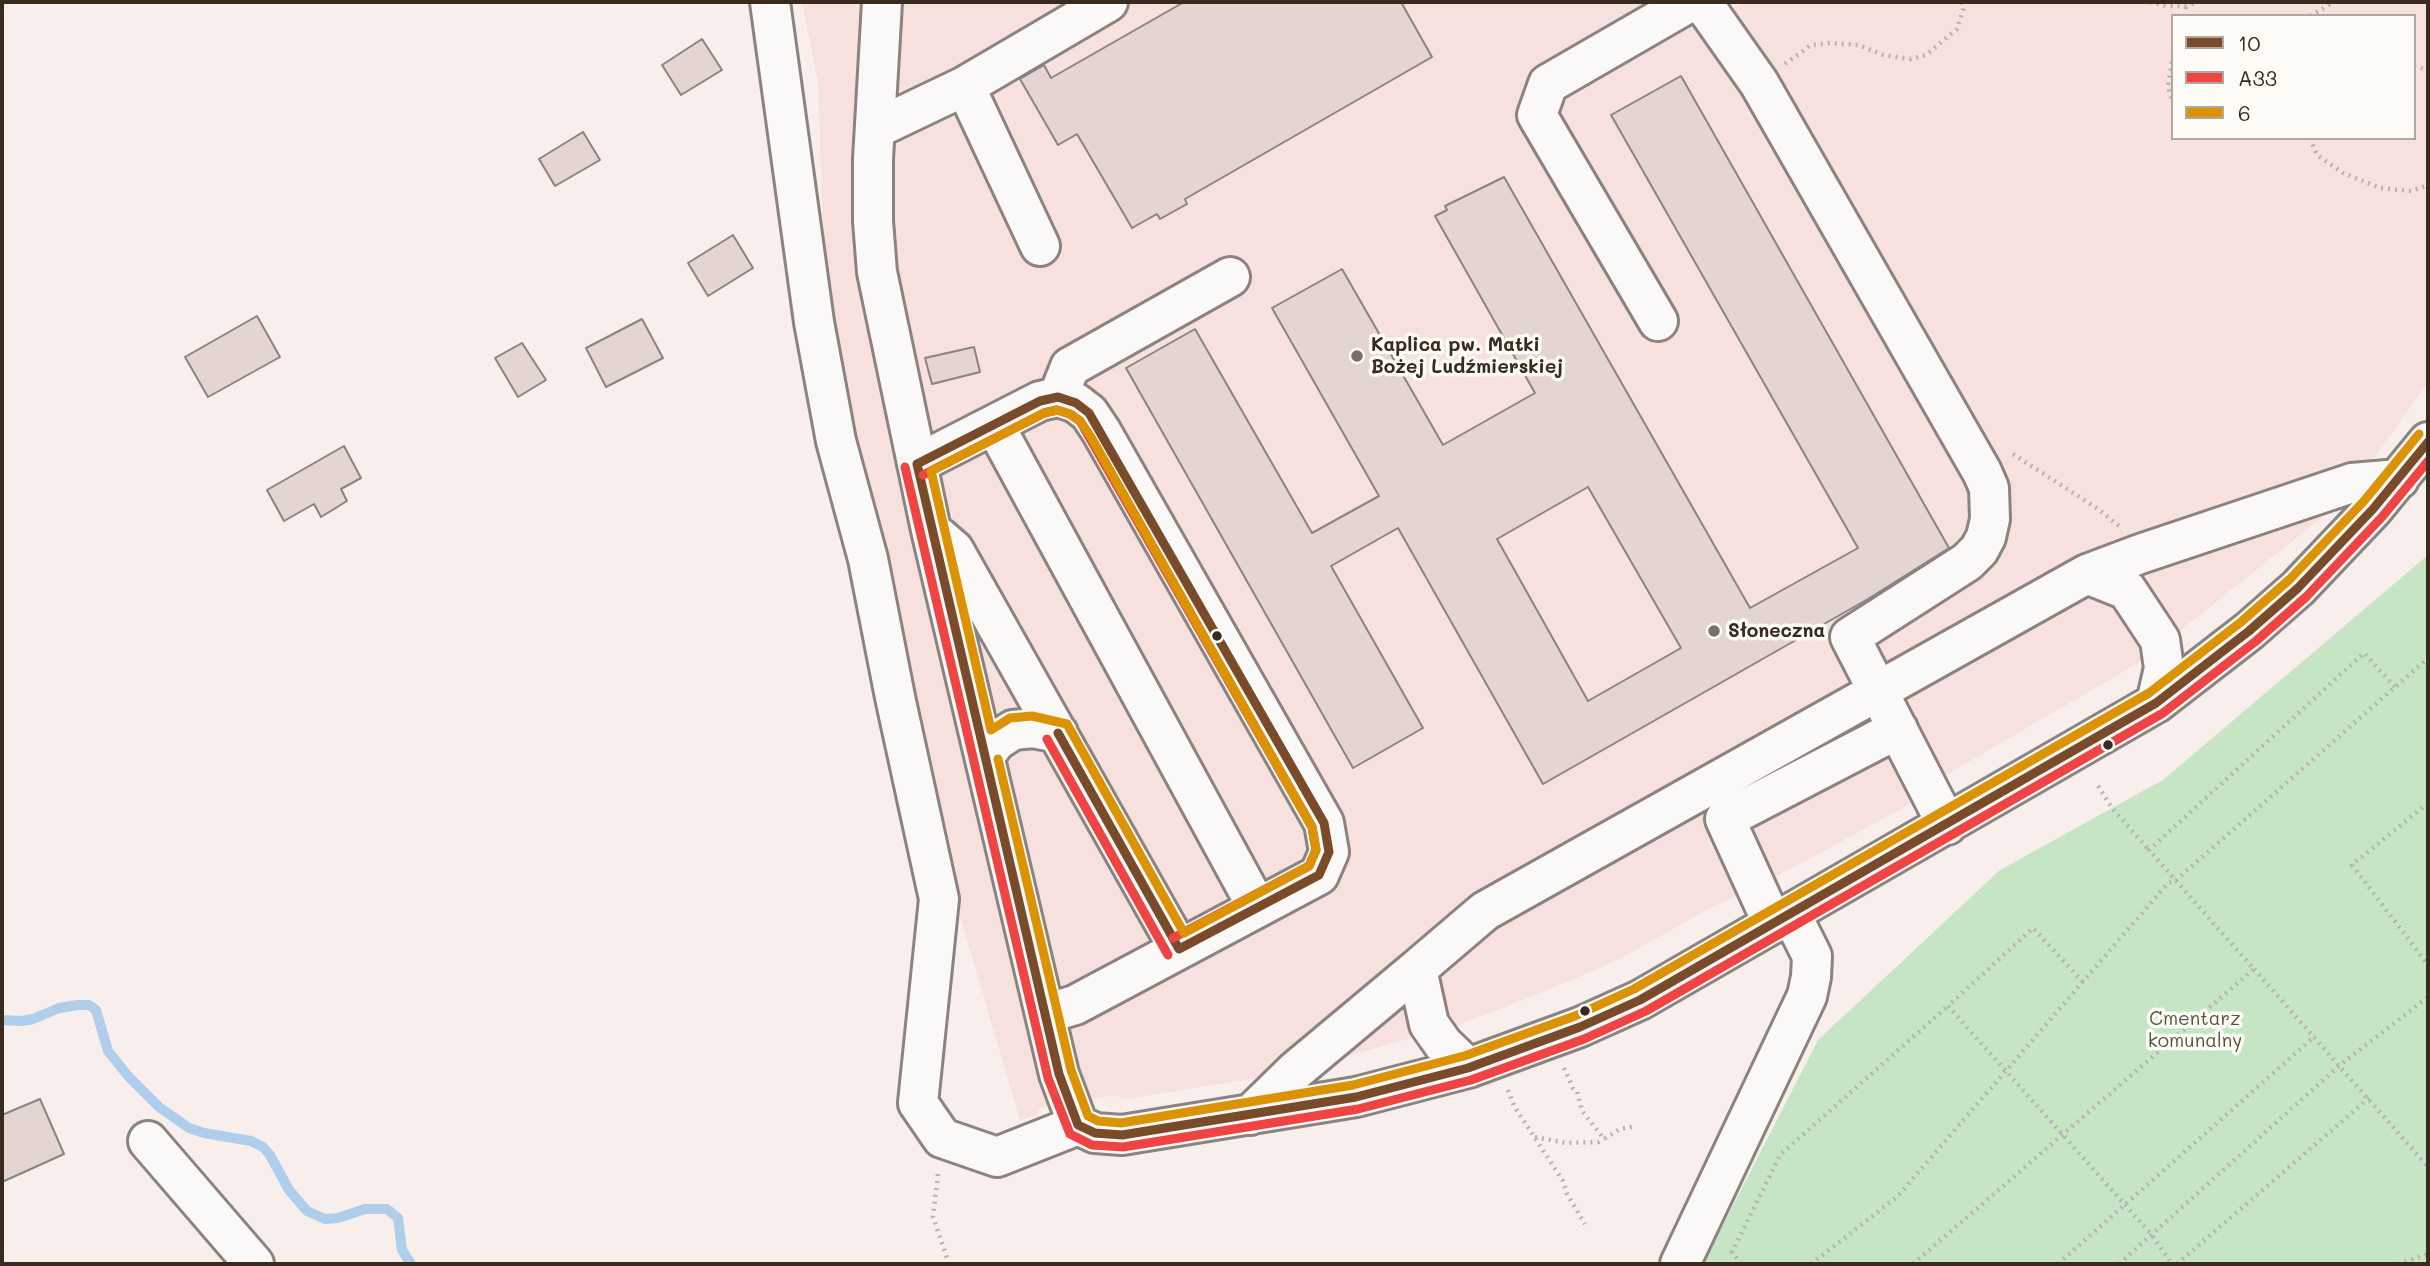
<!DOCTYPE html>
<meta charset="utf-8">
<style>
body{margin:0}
#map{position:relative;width:2430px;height:1266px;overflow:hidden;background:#f8eeeb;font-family:Mali,sans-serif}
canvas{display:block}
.frame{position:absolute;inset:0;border:4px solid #3b2a1e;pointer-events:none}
.legend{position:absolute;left:2171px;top:14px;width:245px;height:126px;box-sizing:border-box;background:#fdfcf7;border:2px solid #afa8a0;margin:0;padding:9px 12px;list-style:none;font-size:21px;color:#3b2a1e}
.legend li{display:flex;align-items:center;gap:14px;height:35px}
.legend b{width:35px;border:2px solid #afa8a0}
</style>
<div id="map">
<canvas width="2430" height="1266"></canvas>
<div class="frame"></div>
<ul class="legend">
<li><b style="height:9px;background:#7a4b2a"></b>10</li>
<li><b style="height:9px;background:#ef4444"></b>A33</li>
<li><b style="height:9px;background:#db9304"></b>6</li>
</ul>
</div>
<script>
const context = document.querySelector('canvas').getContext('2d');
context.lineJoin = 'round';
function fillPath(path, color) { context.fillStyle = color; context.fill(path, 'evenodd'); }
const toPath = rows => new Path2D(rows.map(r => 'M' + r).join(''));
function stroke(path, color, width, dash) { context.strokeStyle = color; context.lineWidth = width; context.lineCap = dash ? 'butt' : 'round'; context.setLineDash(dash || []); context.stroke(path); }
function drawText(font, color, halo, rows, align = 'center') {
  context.font = font + ' Mali,sans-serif'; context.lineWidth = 7; context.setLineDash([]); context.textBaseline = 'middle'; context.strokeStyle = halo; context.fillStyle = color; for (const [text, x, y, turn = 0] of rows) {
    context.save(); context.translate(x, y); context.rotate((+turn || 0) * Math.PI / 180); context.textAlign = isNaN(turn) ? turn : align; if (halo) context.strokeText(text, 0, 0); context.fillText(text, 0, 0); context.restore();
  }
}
fillPath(toPath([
 [802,2,1721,2,1727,11,1745,2,2428,2,2428,382,2383,446,2335,507,2145,659,1946,775,1903,808,1774,878,1714,906,1616,961,1536,995,1460,1024,1337,1059,1263,1077,1126,1099,1114,1095,1040,1108,1037,1115,1020,1120,960,916,956,870,826,312,818,82],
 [2173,16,2414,16,2414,138,2173,138]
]), '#f7e1de');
fillPath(toPath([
 [2428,555,2428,1264,1703,1264,1818,1040,2000,870,2163,780]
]), '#c6e5c5');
stroke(toPath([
 [2,1020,21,1021,33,1019,59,1008,77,1005,89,1005,96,1010,108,1051,128,1076,159,1107,189,1128,204,1133,251,1141,263,1147,270,1155,289,1190,307,1211,325,1219,338,1218,365,1209,387,1209,398,1218,402,1250,411,1264]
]), '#aeceeb', 10);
const building = toPath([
 [1184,2,1401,2,1432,57,1185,199,1187,204,1160,219,1157,214,1132,228,1077,134,1058,145,1020,79,1044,65,1051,78,1184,2],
 [702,39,722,70,681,95,662,65,702,39],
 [1681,76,1949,548,1868,599,1543,784,1398,528,1331,566,1423,728,1353,768,1126,368,1195,329,1312,533,1379,496,1272,308,1342,269,1443,445,1535,393,1435,216,1447,210,1445,206,1504,177,1750,608,1858,548,1611,115,1681,76],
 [1588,487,1681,648,1588,701,1497,539,1588,487],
 [583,132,600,160,555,186,539,159,583,132],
 [733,235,753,268,708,296,688,263,733,235],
 [257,316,280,357,208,397,185,357,257,316],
 [642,319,663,358,606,387,586,348,642,319],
 [522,343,546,380,518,397,495,358,522,343],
 [974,347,980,372,932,384,925,358,974,347],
 [344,446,361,478,341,489,347,501,321,517,314,504,284,521,267,490,344,446],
 [40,1099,64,1154,2,1182,2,1115,40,1099]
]);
fillPath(building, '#e5d5d2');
stroke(building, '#8b837f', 2);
const minor = toPath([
 [770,2,814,322,836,441,868,559,895,697,939,899,918,1103,942,1138,997,1157,1078,1125],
 [882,2,873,159,873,221,877,272,931,530,1059,1074,1078,1125,1095,1133,1122,1135,1356,1097,1468,1068,1580,1027,1640,1000,2156,703,2249,631,2298,588,2373,509,2428,442],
 [1702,2,1759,83,1982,472,1989,488,1990,519,1986,537,1979,550,1967,562,1850,637,1947,825],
 [875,129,965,86],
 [1040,246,965,86,1108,2],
 [1658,321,1537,115,1548,84,1690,2],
 [1058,397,1070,367,1230,277],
 [995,426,1257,907],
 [917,464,1040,401,1058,397,1076,403,1089,413,1101,431,1324,823,1329,852,1319,875,1075,1005,1045,1014],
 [939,537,954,550,1179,949],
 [2087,574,2140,554,2352,483,2399,479],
 [985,756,996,741,1013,730,1033,728,1058,733],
 [1773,924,1725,819,1898,729],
 [1468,1068,1443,1044,1429,1024,1417,969,1485,911,2087,574,2127,590,2160,640,2164,668,2156,703],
 [1250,1115,1295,1071,1417,969],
 [148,1141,254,1264],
 [1680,1264,1807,996,1811,977,1812,956,1791,914]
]);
stroke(minor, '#8b837f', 44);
stroke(toPath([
 [2150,2,2167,6,2186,6,2197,2],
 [2185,16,2186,6],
 [2310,16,2334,2],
 [2173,55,2168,86,2173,104],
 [1785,64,1811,45,1830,43,1859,45,1883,55,1911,59,1926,55,1957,29,1964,7,1961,2],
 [2414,66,2428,70],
 [2310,138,2317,155,2343,173,2380,188,2411,191,2428,185],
 [2013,454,2098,509,2119,526],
 [2098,786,2112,808,2149,850],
 [2428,803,2352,865,2428,965],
 [2254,969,2428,1167],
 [2083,982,2033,928,1948,1006,2151,1234,2172,1264],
 [1564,1068,1573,1088,1577,1091,1582,1111,1604,1139,1620,1129,1636,1126],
 [1508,1090,1514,1106,1563,1181,1567,1194,1585,1224],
 [1535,1137,1566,1143,1599,1142,1604,1139],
 [938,1174,933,1217,949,1264],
 [1741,1264,1732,1252,1780,1155,1948,1006],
 [1811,1264,1897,1197,2168,883,2175,881,2428,658],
 [1913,1264,2254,969,2149,850,2364,653,2395,687],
 [2058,1264,2315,1036],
 [2119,1264,2340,1065,2428,997],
 [2177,1264,2369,1098],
 [2398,1264,2428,1254]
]), '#b6b2b0', 4.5, [2, 5]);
stroke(minor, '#fbf9f7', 38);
stroke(toPath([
 [917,464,1059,1074,1078,1125,1095,1133,1122,1135,1356,1097,1468,1068,1580,1027,1640,1000,2156,703,2249,631,2298,588,2373,509,2428,442],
 [917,464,1040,401,1058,397,1076,403,1089,413,1324,823,1329,852,1319,875,1179,949],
 [1058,733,1179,949]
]), '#7a4b2a', 9);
stroke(toPath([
 [905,467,1048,1078,1070,1134,1092,1145,1123,1147,1358,1109,1471,1080,1584,1039,1646,1011,2163,713,2256,641,2306,597,2382,517,2428,461],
 [923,475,1044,413,1057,410,1070,414,1080,421,1312,827,1316,850,1309,866,1173,938],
 [1047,739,1168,955]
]), '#ef4444', 9);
stroke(toPath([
 [1057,410,1070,414,1080,421,1091,437,1312,827,1316,850,1309,866,1184,933,1067,724,1032,716,1010,718,991,730,931,471,1044,413,1057,410],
 [998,759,1071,1070,1088,1116,1098,1121,1121,1123,1353,1085,1464,1056,1575,1016,1634,989,2149,693,2241,622,2290,579,2364,501,2419,434]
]), '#db9304', 9);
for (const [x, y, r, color] of [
 [1357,356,7,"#7d6f66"],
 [1714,631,7,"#7d6f66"],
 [1217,636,6,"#3b2a1e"],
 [2108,745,6,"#3b2a1e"],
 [1585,1011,6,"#3b2a1e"]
]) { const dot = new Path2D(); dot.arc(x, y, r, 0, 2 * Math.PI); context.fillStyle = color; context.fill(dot); stroke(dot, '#fdfcf7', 2.5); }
drawText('bold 19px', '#3b2a1e', '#fdfcf7', [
 ["Kaplica pw. Matki",1371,345],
 ["Bożej Ludźmierskiej",1371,367],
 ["Słoneczna",1728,631]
], 'left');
drawText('19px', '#545740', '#fdfcf7', [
 ["Cmentarz",2195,1019],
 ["komunalny",2195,1041]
]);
</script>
